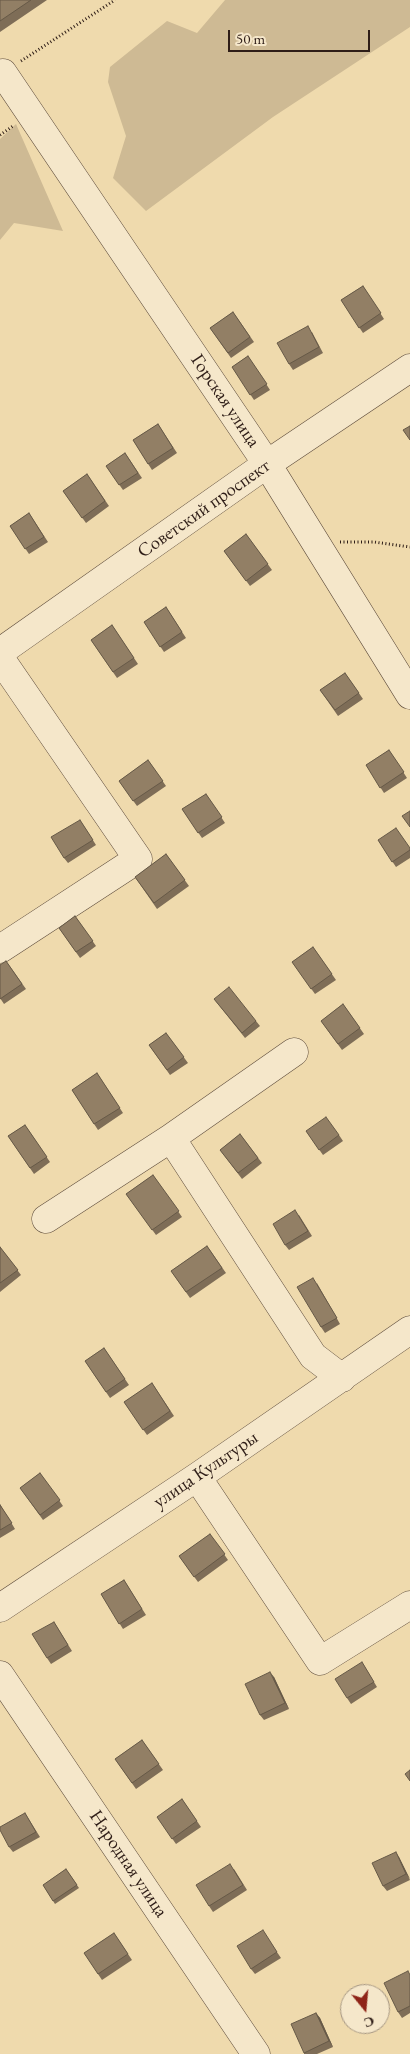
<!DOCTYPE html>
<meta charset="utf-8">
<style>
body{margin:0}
#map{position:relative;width:410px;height:2054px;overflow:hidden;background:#efdaad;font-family:"EB Garamond",serif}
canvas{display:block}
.north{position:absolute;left:340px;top:1984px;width:50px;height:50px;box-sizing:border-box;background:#f5e7ca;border:1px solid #a59682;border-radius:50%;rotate:163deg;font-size:14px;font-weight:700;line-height:20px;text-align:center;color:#2e1d17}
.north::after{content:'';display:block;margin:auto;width:18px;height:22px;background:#8f2418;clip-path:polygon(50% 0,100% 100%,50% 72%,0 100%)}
.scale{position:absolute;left:228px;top:30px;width:142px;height:22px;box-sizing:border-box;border:2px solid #2e1d17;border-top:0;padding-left:6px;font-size:15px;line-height:18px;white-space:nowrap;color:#2e1d17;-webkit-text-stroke:4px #f5e7ca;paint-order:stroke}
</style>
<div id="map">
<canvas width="410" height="2054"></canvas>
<div class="north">С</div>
<div class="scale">50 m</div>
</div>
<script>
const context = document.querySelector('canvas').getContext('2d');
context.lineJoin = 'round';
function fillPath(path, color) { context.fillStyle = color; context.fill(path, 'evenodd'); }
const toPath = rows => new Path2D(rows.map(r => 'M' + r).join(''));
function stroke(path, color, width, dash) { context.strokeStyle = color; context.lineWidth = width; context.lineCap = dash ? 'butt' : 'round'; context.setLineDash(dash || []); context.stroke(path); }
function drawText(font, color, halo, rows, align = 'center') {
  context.font = font + ' "EB Garamond",serif'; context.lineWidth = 4; context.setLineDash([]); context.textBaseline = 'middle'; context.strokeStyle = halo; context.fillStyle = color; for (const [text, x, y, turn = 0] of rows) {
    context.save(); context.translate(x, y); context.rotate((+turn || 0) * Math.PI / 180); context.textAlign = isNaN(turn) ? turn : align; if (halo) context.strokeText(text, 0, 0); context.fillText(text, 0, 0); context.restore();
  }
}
fillPath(toPath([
 [225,0,410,0,410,27,273,117,146,211,113,178,126,136,108,82,110,67,167,21,197,33],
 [16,124,63,231,14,223,0,240,0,139]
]), '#ceba94');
const minor = toPath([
 [3,73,267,464,410,695],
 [0,652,267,464,410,368],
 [0,658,138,859,0,949],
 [294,1052,171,1138,313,1356,342,1378],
 [46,1219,171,1138],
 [197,1477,320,1661,410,1605],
 [0,1608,197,1477,410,1330],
 [0,1675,256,2054]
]);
stroke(minor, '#5e4c3c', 29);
stroke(toPath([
 [21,61,115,0],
 [0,135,13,126],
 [340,542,374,542,410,547]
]), '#2e1d17', 3, [1, 2.5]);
stroke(minor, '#f5e7ca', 28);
fillPath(toPath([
 [0,0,47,0,0,32],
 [363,286,384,319,363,333,341,300],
 [233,312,254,342,231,358,210,328],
 [312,332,323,353,293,370,289,364],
 [248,356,270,390,254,400,232,367],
 [158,424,177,453,152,470,133,440],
 [125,453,142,478,123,490,106,466],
 [87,474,109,506,86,523,63,491],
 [29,513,48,542,29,554,10,526],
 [246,534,272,570,250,586,224,551],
 [166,607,186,638,164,652,144,622],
 [112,625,138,664,117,678,91,640],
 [345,673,363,699,338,716,320,690],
 [389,750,407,778,384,793,366,765],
 [148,760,166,786,137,806,119,781],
 [206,794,225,823,202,838,182,809],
 [80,820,96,845,68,863,64,858],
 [378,840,410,848,410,858,396,867],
 [166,854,189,886,157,909,135,877],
 [75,916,96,946,80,958,59,928],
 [313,947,336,980,315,994,292,962],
 [6,961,26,989,4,1004,0,998],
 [214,999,256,1021,260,1026,245,1038],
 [343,1004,364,1034,342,1050,321,1021],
 [166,1033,188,1063,170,1075,149,1045],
 [97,1073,123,1113,98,1130,72,1090],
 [25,1125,50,1162,34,1174,8,1136],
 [306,1131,339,1135,343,1141,323,1155],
 [240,1134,262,1163,242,1179,220,1150],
 [153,1175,182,1217,156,1235,126,1194],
 [299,1215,312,1236,289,1250,285,1245],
 [207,1246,226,1273,190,1298,171,1271],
 [0,1247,21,1275,0,1292],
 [317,1283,340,1324,325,1333,321,1327],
 [104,1348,129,1385,110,1398,85,1361],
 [152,1383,174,1416,147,1435,124,1402],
 [40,1473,63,1506,43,1520,20,1488],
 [0,1504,15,1529,0,1538],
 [210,1534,228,1560,198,1582,179,1556],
 [124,1580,146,1615,123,1629,101,1594],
 [54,1622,72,1651,51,1664,47,1658],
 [362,1662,377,1687,351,1704,347,1698],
 [274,1677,289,1709,264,1720,260,1715],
 [142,1740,163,1770,136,1789,115,1759],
 [182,1799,201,1827,176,1844,157,1817],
 [25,1813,40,1837,13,1852,9,1847],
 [399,1857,410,1880,387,1891,383,1886],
 [66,1869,79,1888,55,1904,43,1885],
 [234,1869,247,1890,213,1912,209,1906],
 [114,1933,132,1960,102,1980,84,1953],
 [266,1936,281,1958,255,1974,251,1969],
 [410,1974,410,2013,402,2018,398,2012],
 [316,2013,320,2018,333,2047,317,2054,304,2054,304,2053]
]), '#7e6d57');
fillPath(toPath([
 [270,1672,274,1677,289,1709,285,1703],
 [396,1852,399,1857,410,1879,406,1874],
 [316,2013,320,2018,333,2047,329,2041]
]), '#665947');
const building = toPath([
 [0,0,31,0,0,21,0,0],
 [363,286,381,313,359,328,341,300,363,286],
 [233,312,250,337,228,353,210,328,233,312],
 [308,326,319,347,289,364,277,343,308,326],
 [248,356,267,384,250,395,232,367,248,356],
 [158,424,173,448,148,464,133,440,158,424],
 [410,426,410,440,403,430,410,426],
 [125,453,138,473,119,485,106,466,125,453],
 [87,474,105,501,82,518,63,491,87,474],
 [29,513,44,537,25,549,10,526,29,513],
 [246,534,268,564,246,581,224,551,246,534],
 [166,607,182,632,160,647,144,622,166,607],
 [112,625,134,658,113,672,91,640,112,625],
 [345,673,359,693,335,710,320,690,345,673],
 [389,750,404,772,380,788,366,765,389,750],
 [148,760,163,781,133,801,119,781,148,760],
 [206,794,222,817,198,833,182,809,206,794],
 [410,811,410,827,402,816,410,811],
 [80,820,93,840,64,858,51,837,80,820],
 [396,828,410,848,410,850,392,862,378,840,396,828],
 [166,854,185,880,154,903,135,877,166,854],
 [75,916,93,941,76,952,59,928,75,916],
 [313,947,332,974,311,989,292,962,313,947],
 [6,961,22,984,0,999,0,965,6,961],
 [229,987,256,1021,242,1033,214,999,229,987],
 [343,1004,360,1028,338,1044,321,1021,343,1004],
 [166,1033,184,1057,167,1070,149,1045,166,1033],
 [97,1073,120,1108,94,1124,72,1090,97,1073],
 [326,1117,339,1135,319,1150,306,1131,326,1117],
 [25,1125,47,1157,30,1168,8,1136,25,1125],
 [240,1134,258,1158,238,1173,220,1150,240,1134],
 [153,1175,179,1211,152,1230,126,1194,153,1175],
 [295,1210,308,1231,285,1245,273,1224,295,1210],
 [207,1246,222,1268,186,1292,171,1271,207,1246],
 [0,1247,18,1270,0,1283,0,1247],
 [313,1278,337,1318,321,1327,297,1287,313,1278],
 [104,1348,125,1379,106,1392,85,1361,104,1348],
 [152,1383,170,1411,143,1430,124,1402,152,1383],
 [40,1473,60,1500,40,1515,20,1488,40,1473],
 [0,1505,12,1523,0,1530,0,1505],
 [210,1534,225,1554,194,1577,179,1556,210,1534],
 [124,1580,142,1609,119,1624,101,1594,124,1580],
 [54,1622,68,1645,47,1658,32,1634,54,1622],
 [362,1662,374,1682,347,1698,335,1679,362,1662],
 [270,1672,285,1703,260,1715,245,1684,270,1672],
 [142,1740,159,1764,132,1783,115,1759,142,1740],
 [410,1770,410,1781,405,1774,410,1770],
 [182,1799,197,1821,172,1839,157,1817,182,1799],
 [25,1813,36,1832,9,1847,0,1830,0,1827,25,1813],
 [396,1852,406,1874,383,1886,372,1863,396,1852],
 [230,1864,243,1885,209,1906,196,1885,230,1864],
 [66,1869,77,1885,53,1901,43,1885,66,1869],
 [263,1930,277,1952,251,1969,237,1946,263,1930],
 [114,1933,128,1954,98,1974,84,1953,114,1933],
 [408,1971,410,1975,410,2006,398,2012,384,1983,408,1971],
 [316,2013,329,2041,304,2053,291,2024,316,2013]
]);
fillPath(building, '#927f65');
stroke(building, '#665947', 1);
drawText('19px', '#2e1d17', '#f5e7ca', [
 ["Горская улица",225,401,56],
 ["Советский проспект",204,509,-35],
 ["улица Культуры",206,1470,-34],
 ["Народная улица",128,1864,56]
]);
</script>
